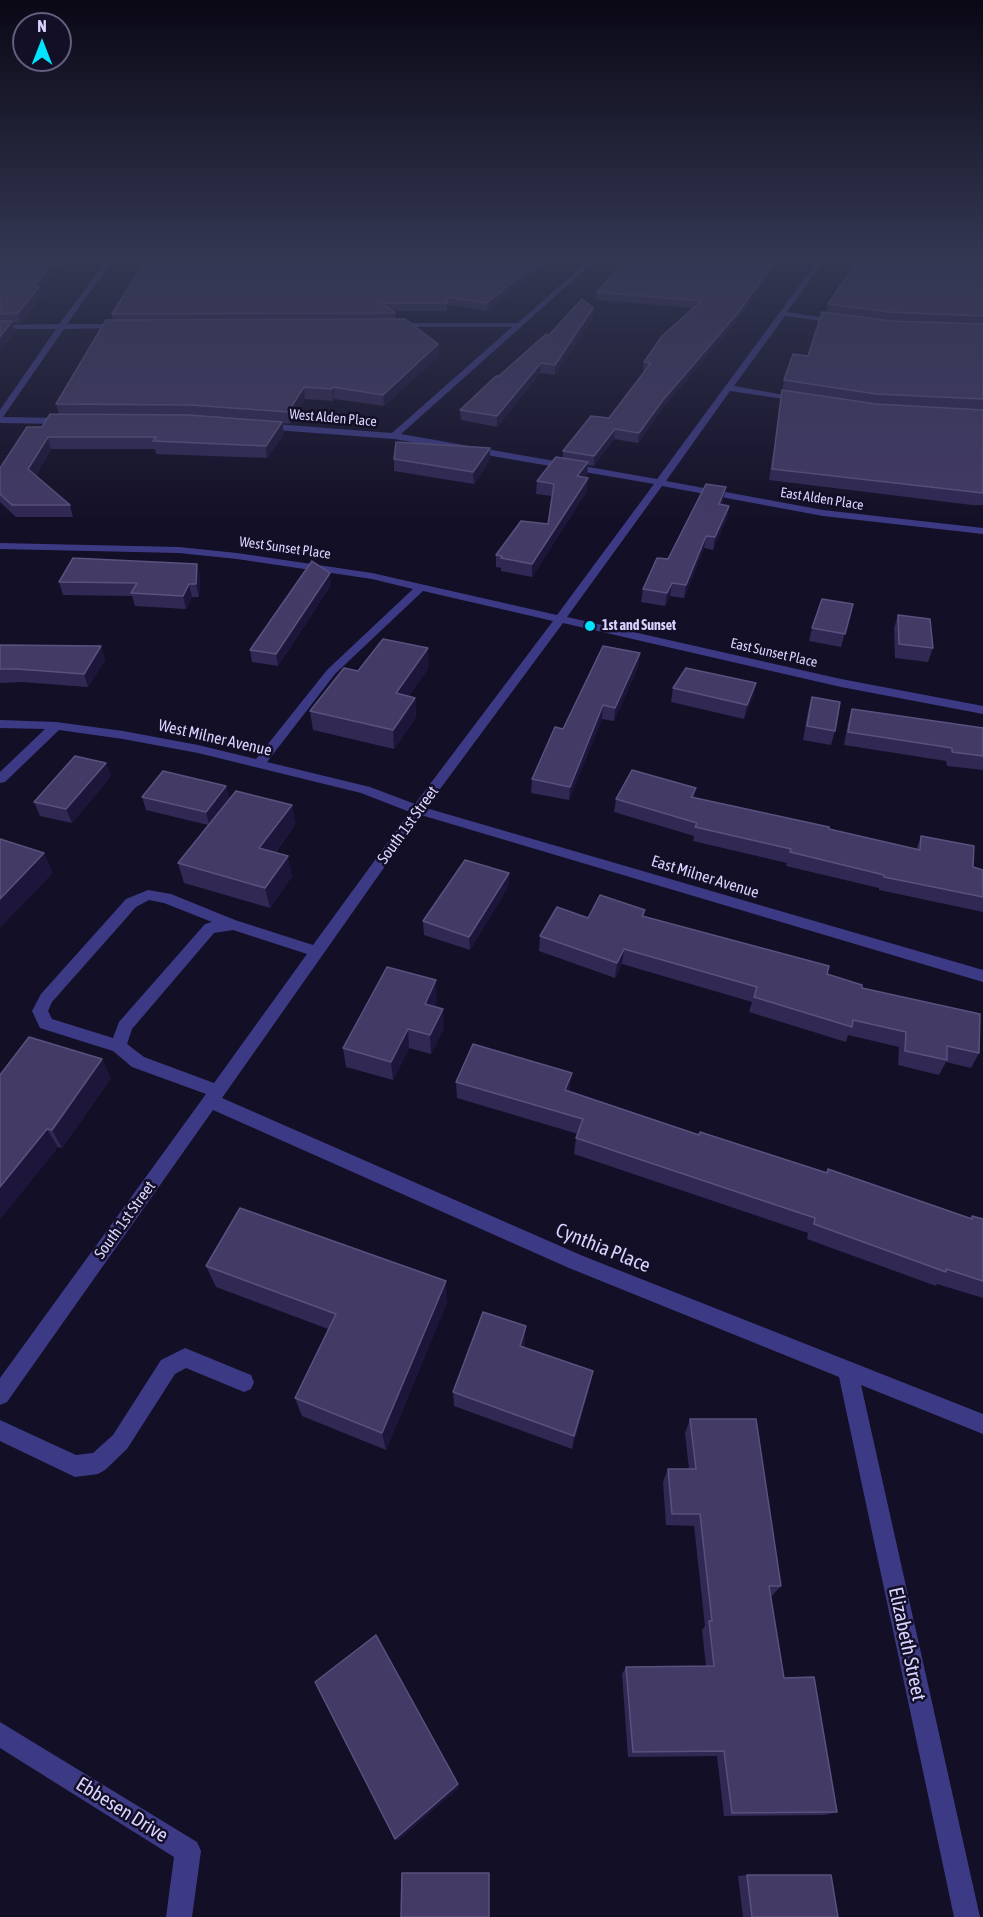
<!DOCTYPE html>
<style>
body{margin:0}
#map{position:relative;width:983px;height:1917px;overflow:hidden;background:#130f26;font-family:"Asap Condensed",sans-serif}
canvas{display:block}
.north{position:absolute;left:12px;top:12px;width:60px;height:60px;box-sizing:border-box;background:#130f26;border:2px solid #625e7d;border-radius:50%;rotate:0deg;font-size:16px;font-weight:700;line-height:24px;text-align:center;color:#d9d4ff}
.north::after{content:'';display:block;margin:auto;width:21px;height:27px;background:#00e5ff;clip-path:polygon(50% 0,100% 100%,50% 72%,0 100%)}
</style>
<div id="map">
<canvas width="983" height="1917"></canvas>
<div class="north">N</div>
</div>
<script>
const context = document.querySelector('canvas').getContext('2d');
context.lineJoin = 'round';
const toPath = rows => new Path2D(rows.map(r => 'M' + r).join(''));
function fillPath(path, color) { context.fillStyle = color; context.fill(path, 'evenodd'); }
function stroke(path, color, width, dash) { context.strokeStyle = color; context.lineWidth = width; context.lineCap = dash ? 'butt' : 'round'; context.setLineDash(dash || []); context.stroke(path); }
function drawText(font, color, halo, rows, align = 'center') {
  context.font = font + ' "Asap Condensed",sans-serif'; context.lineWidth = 5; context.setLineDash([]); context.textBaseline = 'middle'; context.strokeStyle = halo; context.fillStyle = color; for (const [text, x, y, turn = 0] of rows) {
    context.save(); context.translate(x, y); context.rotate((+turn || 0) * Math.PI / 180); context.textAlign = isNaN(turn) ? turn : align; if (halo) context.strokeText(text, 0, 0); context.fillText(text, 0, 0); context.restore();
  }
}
fillPath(toPath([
 [108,259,114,259,67,324,123,324,127,326,123,328,64,329,3,417,64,418,68,421,64,424,0,423,0,410,56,329,0,329,0,325,59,324,108,259],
 [590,259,597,259,401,434,657,479,819,259,825,259,787,312,839,320,842,324,785,316,734,386,801,398,804,398,804,402,730,391,666,481,823,510,983,528,983,534,823,516,662,486,567,617,841,679,983,706,983,714,841,687,563,623,426,808,983,970,983,982,421,815,222,1098,583,1256,983,1414,983,1434,861,1385,980,1917,954,1917,839,1377,569,1268,213,1110,7,1402,0,1405,0,1378,206,1094,132,1067,113,1051,40,1028,32,1011,41,994,126,899,148,890,171,894,235,920,313,945,410,812,361,793,198,753,123,739,59,730,5,782,0,783,0,772,45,729,0,728,0,720,56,722,123,731,198,745,256,759,327,670,413,589,372,579,237,559,179,553,0,549,0,543,179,547,237,553,372,573,557,615,654,484,394,439,262,429,258,426,262,423,392,433,512,327,393,327,390,323,518,323,590,259],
 [423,591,553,621,415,804,370,787,267,762,335,674,423,591],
 [149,900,164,903,212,922,205,924,119,1022,113,1038,52,1019,48,1011,52,1002,136,907,149,900],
 [233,930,307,954,214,1083,144,1057,127,1044,132,1029,214,933,233,930],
 [185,1348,251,1375,254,1382,251,1389,244,1392,186,1368,175,1374,127,1449,105,1470,98,1474,75,1477,0,1441,0,1420,76,1455,93,1453,113,1435,161,1360,185,1348],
 [0,1722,197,1842,201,1851,192,1917,166,1917,174,1857,0,1748,0,1722]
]), '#3d3a85');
fillPath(toPath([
 [0,259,62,264,40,292,41,297,21,323,12,323,15,331,0,351],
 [983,259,983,505,972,505,769,480,784,380,808,356,826,313,828,304,851,270,853,261],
 [140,264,536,265,536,273,523,273,523,281,487,311,447,305,447,311,392,311,395,313,395,319,438,344,439,356,384,406,334,399,333,401,305,399,290,424,282,423,284,434,267,458,156,454,155,449,51,449,36,475,70,505,73,517,16,517,0,502,0,468,42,427,59,414,56,404,113,320,112,314,141,267],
 [773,271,736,322,662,409,638,443,614,439,594,466,588,465,587,475,585,478,587,491,532,577,501,571,501,568,496,567,496,555,548,524,552,496,536,494,537,481,563,458,563,451,609,418,645,371,643,371,644,362,692,308,596,300,597,292],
 [593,318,555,375,540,373,497,427,461,420,460,410,499,376,548,336],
 [490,448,490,460,474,484,394,471,394,459],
 [726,487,723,500,722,505,729,506,727,518,713,550,704,548,684,598,670,596,665,606,641,602,643,589],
 [200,576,199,597,192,597,186,609,135,606,132,596,63,595,59,582],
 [331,585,278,666,252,662,250,650],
 [853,604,841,647,809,641,812,628],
 [898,615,933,648,928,662,895,658,894,628],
 [0,645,101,646,105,660,88,687,22,682,0,683],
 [640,653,638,667,614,721,602,719,569,800,531,793,532,779,563,729],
 [429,667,409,696,415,698,416,717,394,749,313,730,310,711,358,671],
 [756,683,753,697,744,719,671,702,673,688],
 [812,697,835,731,831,745,803,740,808,711],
 [852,709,983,728,983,770,947,766,946,761,844,745,848,723],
 [106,763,111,776,72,823,40,816,34,802],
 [226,786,229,799,292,805,295,825,275,853,292,876,270,908,184,883,178,863,208,825,146,810,142,797],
 [696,788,694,798,916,850,921,836,973,867,983,870,983,912,879,890,879,888,786,866,787,863,693,841,694,836,614,812,616,799],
 [509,873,508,887,470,950,424,935,423,921],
 [645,910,644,916,827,974,862,988,979,1053,971,1068,946,1062,939,1075,898,1065,899,1047,848,1035,846,1042,749,1012,752,1002,622,964,615,978,539,951,540,936,588,918],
 [437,1000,434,1007,444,1028,431,1054,409,1048,393,1080,346,1067,343,1048],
 [0,1075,111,1078,62,1148,58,1147,0,1219],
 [456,1082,570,1089,569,1091,699,1135,826,1173,828,1169,970,1218,972,1216,983,1219,983,1298,937,1284,936,1286,807,1239,808,1233,574,1154,576,1138,578,1134,457,1098],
 [206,1266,447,1302,386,1450,302,1416,295,1398,328,1329,216,1287],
 [525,1341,524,1347,590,1385,572,1449,454,1406,453,1392],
 [690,1419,781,1586,772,1596,771,1596,784,1678,837,1812,825,1815,724,1816,717,1756,628,1757,622,1674,626,1667,706,1666,702,1630,705,1626,694,1526,666,1525,663,1482,668,1469,689,1469,685,1433],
 [747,1875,838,1917,743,1917,738,1876]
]), '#312854');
fillPath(toPath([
 [56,259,63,259,62,264,40,292,41,297,21,323,18,313,34,287],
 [776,259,778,259,773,271,736,322,662,409,638,443,639,433,663,400],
 [523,274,523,281,487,311,487,303],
 [593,308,593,318,555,375,555,365],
 [12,321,15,331,0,351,0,337],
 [438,344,439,356,384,406,383,395],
 [541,363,540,373,497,427,497,416],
 [304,387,305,399,290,424,288,412],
 [333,387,334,399,333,401,332,389],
 [282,422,284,434,267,458,266,446],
 [615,429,614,439,594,466,594,456],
 [48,437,51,449,32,481,28,469],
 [490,448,490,460,474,484,473,472],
 [588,462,587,475,576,489,577,476],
 [588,478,587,491,532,577,532,564],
 [726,487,723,500,717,517,719,504],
 [729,506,727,518,713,550,715,537],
 [706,536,704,548,684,598,686,585],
 [197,564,200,576,199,597,196,584],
 [330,573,331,585,278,666,276,654],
 [672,583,670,596,665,606,667,593],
 [189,584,192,597,186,609,183,596],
 [101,646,105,660,88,687,84,674],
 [428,648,429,667,398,713,396,693],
 [640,653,638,667,614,721,615,708],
 [756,683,753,697,744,719,747,705],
 [415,698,416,717,394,749,393,730],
 [603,705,602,719,569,800,570,787],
 [106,763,111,776,72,823,66,809],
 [226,786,229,799,209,825,206,812],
 [292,805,295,825,263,868,259,848],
 [44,853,53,873,0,928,0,899],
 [288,856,292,876,270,908,265,888],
 [509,873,508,887,470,950,469,937],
 [624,949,622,964,615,978,617,963],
 [436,980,437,1000,426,1023,425,1004],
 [443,1009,444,1028,431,1054,430,1035],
 [408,1029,409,1048,393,1080,391,1062],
 [102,1059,111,1078,62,1148,52,1130],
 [572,1073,570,1089,564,1105,565,1090],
 [47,1129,58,1147,0,1219,0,1187],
 [446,1281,447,1302,386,1450,382,1433],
 [526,1326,525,1341,519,1361,520,1346],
 [593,1371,590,1385,572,1449,574,1436],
 [458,1784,459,1788,398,1841,395,1839]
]), '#1d163a');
const building = toPath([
 [0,259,56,259,34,287,39,287,18,313,0,314,0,259],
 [144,259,536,259,536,265,522,265,523,274,487,303,447,297,447,303,381,303,395,313,112,314,143,264,140,264,144,259],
 [627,259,776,259,774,263,737,314,663,400,639,433,615,429,594,456,563,451,591,416,609,418,651,363,644,362,662,336,701,301,597,292,627,259],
 [855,259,983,259,983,316,890,312,828,304,855,264,853,261,855,259],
 [582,299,593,308,555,365,541,363,497,416,460,410,496,376,499,376,546,334,548,336,582,299],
 [822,312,890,321,983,324,983,399,876,394,784,380,793,354,808,356,822,312],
 [405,319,438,344,383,395,333,387,332,389,304,387,288,412,190,405,56,404,106,320,405,319],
 [0,321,12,321,0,337,0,321],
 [782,390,876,404,983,410,983,493,772,469,782,390],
 [50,414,189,415,282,422,266,446,153,441,156,437,48,437,28,469,70,505,12,505,0,494,0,468,27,427,42,427,50,414],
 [396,442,490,448,473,472,394,459,396,442],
 [556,457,588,462,577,476,588,478,532,564,501,558,502,556,496,555,521,521,548,524,554,484,537,481,556,457],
 [706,484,726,487,719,504,729,506,715,537,706,536,686,585,672,583,667,593,643,589,657,558,668,559,706,484],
 [73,558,197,564,196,584,189,584,183,596,131,593,137,583,59,582,73,558],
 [312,561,330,573,276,654,250,650,312,561],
 [822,599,853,604,845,634,812,628,822,599],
 [898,615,930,619,933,648,899,644,898,615],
 [383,639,428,648,396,693,415,698,393,730,310,711,344,668,358,671,383,639],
 [0,645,101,646,84,674,17,669,0,669,0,645],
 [603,646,640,653,615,708,603,705,570,787,532,779,555,727,563,729,603,646],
 [686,668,756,683,747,705,673,688,686,668],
 [812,697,840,702,835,731,807,726,812,697],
 [852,709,983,728,983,756,952,752,952,748,848,732,852,709],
 [75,756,106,763,66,809,34,802,75,756],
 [632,770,696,788,691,797,829,827,829,829,920,850,921,836,974,846,973,867,983,870,983,897,884,877,884,875,790,852,791,849,695,827,697,823,616,799,632,770],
 [163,771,226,786,206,812,142,797,163,771],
 [236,791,292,805,259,848,288,856,265,888,178,863,236,791],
 [0,839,44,853,0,899,0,839],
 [465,860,509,873,469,937,423,921,465,860],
 [600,895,645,910,642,916,829,966,827,974,862,985,862,988,980,1014,979,1053,947,1046,947,1060,905,1051,906,1032,853,1020,852,1027,754,997,757,987,624,949,617,963,540,936,557,907,588,918,600,895],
 [387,967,436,980,425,1004,443,1009,430,1035,408,1029,391,1062,343,1048,387,967],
 [29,1037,102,1059,52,1130,47,1129,0,1187,0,1075,29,1037],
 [473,1044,572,1073,565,1090,699,1135,700,1132,827,1173,828,1169,972,1219,972,1216,983,1219,983,1281,946,1269,946,1272,814,1224,815,1218,576,1138,583,1119,456,1082,473,1044],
 [240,1208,446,1281,382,1433,295,1398,336,1314,206,1266,240,1208],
 [483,1312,526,1326,520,1346,593,1371,574,1436,453,1392,483,1312],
 [690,1419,756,1419,781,1586,769,1586,784,1678,814,1677,837,1812,732,1813,724,1751,633,1752,626,1667,714,1666,709,1621,712,1621,700,1514,672,1514,668,1469,696,1469,690,1419],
 [376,1635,458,1784,395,1839,315,1682,376,1635],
 [402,1873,489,1873,489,1917,401,1917,402,1873],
 [747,1875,831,1875,838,1917,752,1917,747,1875]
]);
fillPath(building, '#433a66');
stroke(building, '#5a527e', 1.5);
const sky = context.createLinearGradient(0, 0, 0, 527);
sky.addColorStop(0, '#0a0815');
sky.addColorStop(0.49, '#333752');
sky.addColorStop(1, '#33375200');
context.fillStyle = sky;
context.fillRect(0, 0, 983, 527);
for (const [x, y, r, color] of [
 [590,626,6,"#00e5ff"]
]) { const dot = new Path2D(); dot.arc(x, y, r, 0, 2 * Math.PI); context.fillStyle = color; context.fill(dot); stroke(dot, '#130f26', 2); }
drawText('14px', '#d9d4ff', '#130f26', [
 ["West Alden Place",333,418,5],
 ["East Alden Place",822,499,9],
 ["West Sunset Place",285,548,8],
 ["East Sunset Place",774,653,13]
]);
drawText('bold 14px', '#d9d4ff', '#130f26', [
 ["1st and Sunset",602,626]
], 'left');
drawText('16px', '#d9d4ff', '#130f26', [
 ["West Milner Avenue",215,738,13],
 ["South 1st Street",408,825,-54],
 ["East Milner Avenue",705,877,17],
 ["South 1st Street",125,1220,-54]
]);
drawText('20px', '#d9d4ff', '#130f26', [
 ["Cynthia Place",603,1248,22],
 ["Elizabeth Street",907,1644,78],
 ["Ebbesen Drive",122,1810,32]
]);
</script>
